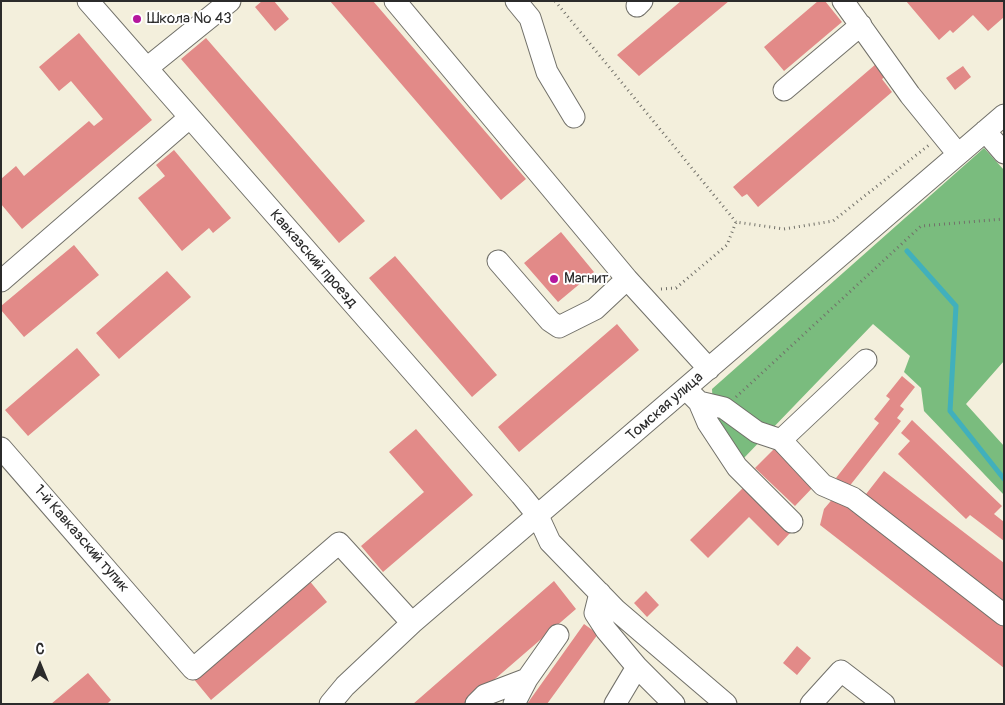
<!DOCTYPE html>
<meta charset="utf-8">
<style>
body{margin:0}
#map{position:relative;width:1005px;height:705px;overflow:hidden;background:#f3efdc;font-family:Pangolin,sans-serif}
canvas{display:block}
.frame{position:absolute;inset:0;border:2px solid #2b2b2b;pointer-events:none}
.north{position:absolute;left:15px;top:640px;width:50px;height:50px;-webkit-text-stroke:4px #fff;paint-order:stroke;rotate:0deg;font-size:14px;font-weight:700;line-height:20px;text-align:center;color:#2b2b2b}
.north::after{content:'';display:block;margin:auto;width:18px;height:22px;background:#2b2b2b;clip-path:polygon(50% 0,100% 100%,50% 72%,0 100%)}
</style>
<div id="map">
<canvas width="1005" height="705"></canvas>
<div class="frame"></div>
<div class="north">С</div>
</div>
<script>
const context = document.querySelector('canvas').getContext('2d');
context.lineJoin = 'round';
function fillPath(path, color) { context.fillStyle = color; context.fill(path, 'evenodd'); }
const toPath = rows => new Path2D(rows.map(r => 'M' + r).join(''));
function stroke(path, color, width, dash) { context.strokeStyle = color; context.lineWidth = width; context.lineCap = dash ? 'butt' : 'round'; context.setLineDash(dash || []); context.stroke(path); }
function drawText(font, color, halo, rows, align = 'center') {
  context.font = font + ' Pangolin,sans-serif'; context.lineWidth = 4; context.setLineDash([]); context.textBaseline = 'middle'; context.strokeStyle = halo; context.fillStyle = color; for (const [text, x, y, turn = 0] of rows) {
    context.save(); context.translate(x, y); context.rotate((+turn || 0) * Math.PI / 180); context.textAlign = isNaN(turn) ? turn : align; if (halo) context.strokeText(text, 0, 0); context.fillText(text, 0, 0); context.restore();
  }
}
fillPath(toPath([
 [984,148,1004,170,1004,361,966,404,1004,446,1004,495,924,411,921,388,904,372,910,356,873,324,742,460,714,424,712,389]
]), '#7abc7e');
stroke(toPath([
 [907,251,956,306,950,411,1004,479]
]), '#41b0bc', 5);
fillPath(toPath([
 [262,1,274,1,289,19,275,31,255,7],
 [330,1,373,1,526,179,501,200],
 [681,1,729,1,639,76,617,55],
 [818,1,825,1,842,22,784,71,764,47],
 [906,1,1004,1,1004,17,988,31,973,15,953,33,950,30,939,40],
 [79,33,152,120,22,229,1,204,1,179,16,166,24,176,89,121,94,126,103,119,71,81,59,91,39,67],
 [206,38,365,221,339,243,181,59],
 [876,64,886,76,882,79,892,92,758,207,747,194,742,197,733,187],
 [963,66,971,77,955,90,946,78],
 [174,150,231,218,213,233,209,228,182,251,138,198,165,176,156,165],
 [561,232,594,272,558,302,524,263],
 [74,245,99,275,24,337,1,310,1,306],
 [395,256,497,375,472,397,369,278],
 [167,271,191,297,119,359,96,333],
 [617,324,639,350,519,452,498,427],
 [77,348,100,375,28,436,5,410],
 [902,376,915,387,900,406,904,409,897,418,901,421,848,488,836,478,879,423,874,419,890,399,886,396],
 [912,420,1002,506,994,514,1004,522,1004,541,970,515,966,519,898,454,910,441,901,433],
 [416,429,473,495,383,572,361,546,424,492,389,452],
 [776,447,816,484,795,506,755,468],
 [884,471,1004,563,1004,606,863,498],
 [744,487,790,533,778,546,749,517,708,558,690,540],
 [835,496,1004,625,1004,668,820,525,824,509],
 [308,579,327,602,211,700,192,677],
 [554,581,576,609,466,704,413,704],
 [646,591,659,605,647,617,634,603],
 [584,624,598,634,547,704,527,704],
 [797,646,811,658,797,675,783,663],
 [88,673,111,700,107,704,51,704]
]), '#e28a88');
const minor = toPath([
 [88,1,521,495,538,516,550,542,616,610,726,704],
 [395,1,627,279,709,369],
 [516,1,530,18,547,72,574,117],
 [843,1,910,95,958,154],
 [637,6,642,1],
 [147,68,230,1],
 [784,90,861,25],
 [985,131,1004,153],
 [498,261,550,321,559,327,595,309,627,279],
 [1,281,189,118],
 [691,394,699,402,708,423,737,467,792,522],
 [699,402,724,408,757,432,781,440,823,485,853,498,1004,615],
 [781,440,866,360],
 [1,448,193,669,339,543,412,623],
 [600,593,595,613,606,630,637,667,615,704],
 [637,667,674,704],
 [330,704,345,686,412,623,1004,115],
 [476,704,485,695,527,679],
 [514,704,527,679,558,635],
 [811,704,841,671,884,704]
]);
stroke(minor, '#717069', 23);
stroke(toPath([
 [555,1,736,222],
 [661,289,676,288,727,245,736,222,784,229,833,221,929,145],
 [736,397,921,226,1004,219]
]), '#717069', 3, [1, 4]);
stroke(minor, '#fff', 21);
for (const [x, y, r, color] of [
 [137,19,5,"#b5179e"],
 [554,279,5,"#b5179e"]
]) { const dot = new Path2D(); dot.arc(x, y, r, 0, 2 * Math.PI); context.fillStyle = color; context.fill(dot); stroke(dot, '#fff', 2); }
drawText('15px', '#2b2b2b', '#fff', [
 ["Школа № 43",147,19],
 ["Магнит",564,279]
], 'left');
drawText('15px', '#2b2b2b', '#fff', [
 ["Кавказский проезд",313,259,49],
 ["Томская улица",665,407,-41],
 ["1-й Кавказский тупик",81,539,49]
]);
</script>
